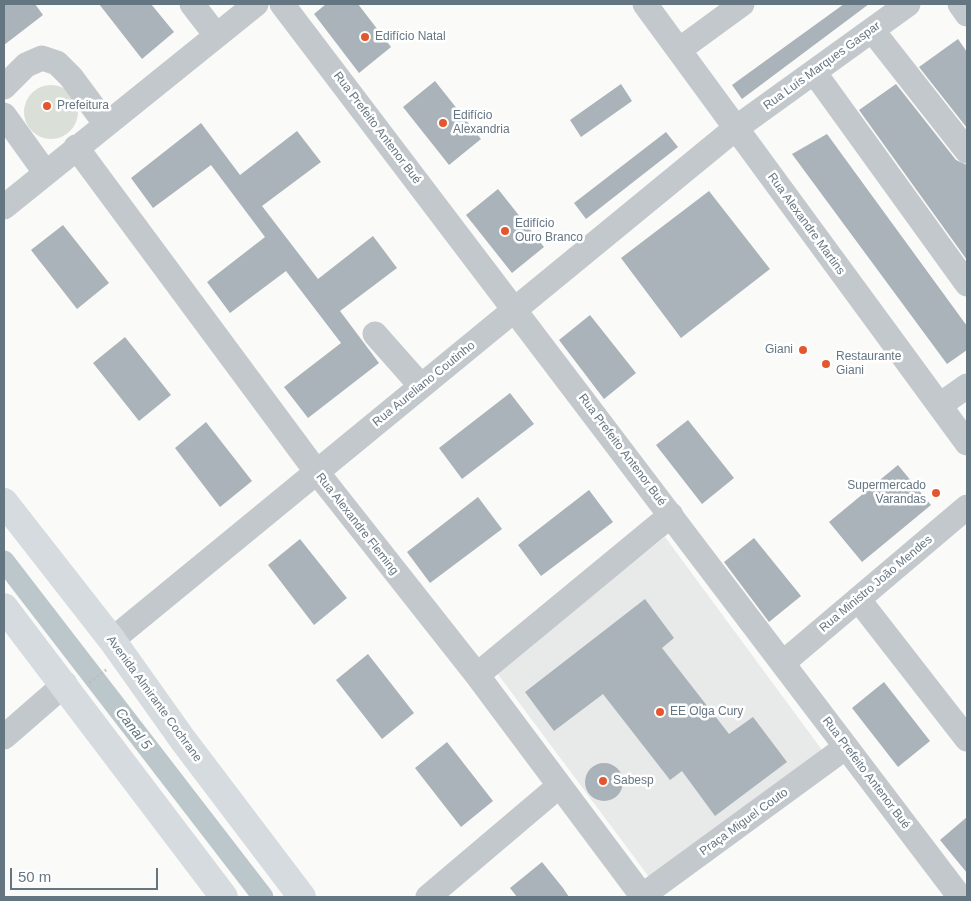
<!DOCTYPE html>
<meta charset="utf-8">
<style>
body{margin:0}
#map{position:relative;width:971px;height:901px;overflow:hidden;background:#fafaf8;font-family:Arial,sans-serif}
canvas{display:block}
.frame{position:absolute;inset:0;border:5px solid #657683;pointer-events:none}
.scale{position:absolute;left:10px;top:868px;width:148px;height:22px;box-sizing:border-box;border:2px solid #657683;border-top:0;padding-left:6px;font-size:15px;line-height:18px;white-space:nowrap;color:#657683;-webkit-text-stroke:4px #fff;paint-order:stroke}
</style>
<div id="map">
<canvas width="971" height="901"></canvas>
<div class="frame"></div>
<div class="scale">50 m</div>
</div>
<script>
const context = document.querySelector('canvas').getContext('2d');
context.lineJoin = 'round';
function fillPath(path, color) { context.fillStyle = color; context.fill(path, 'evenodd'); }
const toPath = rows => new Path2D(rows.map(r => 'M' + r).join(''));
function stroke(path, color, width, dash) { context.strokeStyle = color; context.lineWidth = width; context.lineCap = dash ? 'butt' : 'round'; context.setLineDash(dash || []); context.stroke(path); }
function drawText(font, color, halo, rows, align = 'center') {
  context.font = font + ' Arial,sans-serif'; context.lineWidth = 5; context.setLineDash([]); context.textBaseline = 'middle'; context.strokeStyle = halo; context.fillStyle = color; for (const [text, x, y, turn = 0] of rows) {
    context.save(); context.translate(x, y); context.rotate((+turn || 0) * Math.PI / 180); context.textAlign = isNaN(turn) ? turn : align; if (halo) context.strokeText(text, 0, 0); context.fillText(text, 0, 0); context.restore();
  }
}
fillPath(toPath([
 [665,537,822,750,649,877,497,673]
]), '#e8e9e9');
fillPath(toPath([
 '24 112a27 27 0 1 1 54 0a27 27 0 1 1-54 0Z'
]), '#dadfd7');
stroke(toPath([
 [4,561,263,897]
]), '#bbc7cb', 21);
fillPath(toPath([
 [4,4,35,4,43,15,4,45],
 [99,4,151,4,174,32,142,59],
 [326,4,358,4,391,47,359,73,314,14],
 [844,4,869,4,742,99,732,85],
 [958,39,967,52,967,128,919,67],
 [435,81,481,139,449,165,403,107],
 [621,84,632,101,581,137,570,120],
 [896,84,956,160,967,165,967,260,859,110],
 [201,123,240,175,297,131,321,162,262,206,318,279,373,236,397,268,340,311,379,363,308,418,284,387,341,343,286,271,230,313,207,282,265,237,211,165,153,208,131,178],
 [666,132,678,147,586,219,574,203],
 [827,134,967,326,967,350,947,364,792,154],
 [498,189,544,247,512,273,466,215],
 [709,191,770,269,681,338,621,258],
 [63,225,109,283,77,309,31,250],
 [590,315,636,373,604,399,559,340],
 [125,337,171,395,139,421,93,363],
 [510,393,534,424,462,479,439,448],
 [688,420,734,478,702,504,656,445],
 [206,422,252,481,220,507,175,448],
 [898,465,931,505,862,562,829,522],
 [589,490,613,522,541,576,518,545],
 [478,497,502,529,430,583,407,552],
 [754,538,801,596,769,622,724,562],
 [300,539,347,598,314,625,268,565],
 [645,599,674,638,662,648,729,734,753,717,787,762,715,816,682,771,670,780,603,694,554,731,525,692],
 [368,654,414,713,382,739,336,680],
 [884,682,930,741,898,767,852,708],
 [447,742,493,801,461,827,415,768],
 '585 782a19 19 0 1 1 38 0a19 19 0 1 1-38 0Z',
 [967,817,967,873,940,840],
 [542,862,563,888,569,897,517,897,510,888]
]), '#aab3b9');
stroke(toPath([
 [89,683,106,670]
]), '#bbbfc2', 3, [2.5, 2.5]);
stroke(toPath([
 [192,4,216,35],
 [282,4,960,897],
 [645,4,967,443],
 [960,4,967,14],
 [872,30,967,151],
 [679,50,742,4],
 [814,72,967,284],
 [4,87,26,65,42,58,57,63,71,77,105,123],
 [4,115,45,172],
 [76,147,316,471,477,675,643,897],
 [4,207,256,4],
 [375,334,421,386],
 [940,405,967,386],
 [858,599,967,739],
 [112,640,736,128,908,4],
 [784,662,967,507],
 [477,675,671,515],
 [4,737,65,684],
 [642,896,846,747],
 [428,897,559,786]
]), '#c3c8cc', 25);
stroke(toPath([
 [4,502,112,640,183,740,302,897],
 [4,607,224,897]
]), '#d6dbdf', 28);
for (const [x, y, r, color] of [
 [365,37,5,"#e4572e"],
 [47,106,5,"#e4572e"],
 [443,123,5,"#e4572e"],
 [505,231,5,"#e4572e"],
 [803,350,5,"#e4572e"],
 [826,364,5,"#e4572e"],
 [936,493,5,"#e4572e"],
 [660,712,5,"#e4572e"],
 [603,781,5,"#e4572e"]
]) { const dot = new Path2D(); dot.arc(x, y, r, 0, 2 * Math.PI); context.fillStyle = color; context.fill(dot); stroke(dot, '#fff', 2); }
drawText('12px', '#657683', '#fff', [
 ["Edifício Natal",375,37],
 ["Prefeitura",57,106],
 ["Edifício",453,116],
 ["Alexandria",453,130],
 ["Edifício",515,224],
 ["Ouro Branco",515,238],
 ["Giani",793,350,"right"],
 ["Restaurante",836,357],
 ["Giani",836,371],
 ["Supermercado",926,486,"right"],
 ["Varandas",926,500,"right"],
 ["EE Olga Cury",670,712],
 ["Sabesp",613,781]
], 'left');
drawText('12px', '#657683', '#fff', [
 ["Rua Luís Marques Gaspar",822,66,-36],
 ["Rua Prefeito Antenor Bué",377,128,53],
 ["Rua Alexandre Martins",806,224,54],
 ["Rua Aureliano Coutinho",424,384,-39],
 ["Rua Prefeito Antenor Bué",622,450,53],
 ["Rua Alexandre Fleming",357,524,52],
 ["Rua Ministro João Mendes",876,584,-40],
 ["Avenida Almirante Cochrane",154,699,54],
 ["Rua Prefeito Antenor Bué",866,773,53],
 ["Praça Miguel Couto",744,822,-36]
]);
drawText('italic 14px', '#60757c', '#fff', [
 ["Canal 5",133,729,52]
]);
</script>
